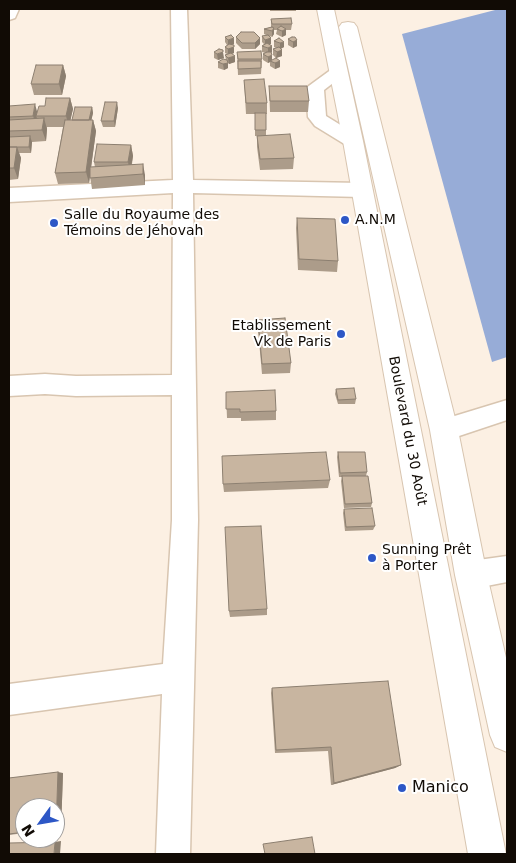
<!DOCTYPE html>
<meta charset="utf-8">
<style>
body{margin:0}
#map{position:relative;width:516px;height:863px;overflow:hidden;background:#fcf0e3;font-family:"DejaVu Sans",sans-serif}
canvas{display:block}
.frame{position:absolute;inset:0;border:10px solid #110b05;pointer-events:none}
.north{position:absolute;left:15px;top:798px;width:50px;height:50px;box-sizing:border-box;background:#fff;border:1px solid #a09d9b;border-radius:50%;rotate:238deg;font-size:14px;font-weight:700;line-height:20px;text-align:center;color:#110b05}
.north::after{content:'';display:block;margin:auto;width:18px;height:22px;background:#2d57c6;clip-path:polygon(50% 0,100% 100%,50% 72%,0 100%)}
</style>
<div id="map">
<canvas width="516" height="863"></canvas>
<div class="frame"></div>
<div class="north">N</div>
</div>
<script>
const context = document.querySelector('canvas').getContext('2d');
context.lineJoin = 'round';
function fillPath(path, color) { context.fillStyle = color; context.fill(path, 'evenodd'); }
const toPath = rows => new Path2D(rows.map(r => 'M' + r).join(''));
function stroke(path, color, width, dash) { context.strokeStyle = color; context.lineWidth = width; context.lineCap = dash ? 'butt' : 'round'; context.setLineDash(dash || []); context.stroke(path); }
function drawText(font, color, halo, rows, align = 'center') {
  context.font = font + ' "DejaVu Sans",sans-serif'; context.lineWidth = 4; context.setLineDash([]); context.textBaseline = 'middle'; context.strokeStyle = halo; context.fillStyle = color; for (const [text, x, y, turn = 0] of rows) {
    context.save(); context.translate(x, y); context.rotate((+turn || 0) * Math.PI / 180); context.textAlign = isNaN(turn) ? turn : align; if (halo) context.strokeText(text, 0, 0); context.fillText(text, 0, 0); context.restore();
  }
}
fillPath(toPath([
 [499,9,507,9,507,357,492,362,402,34]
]), '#97acd7');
const minor = toPath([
 [9,9,19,9,15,18,9,20,9,9],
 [171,9,187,9,193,180,362,183,369,185,372,190,369,195,362,197,193,193,198,520,190,854,156,854,162,694,9,715,9,684,163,664,172,520,172,395,76,396,45,394,9,396,9,376,45,374,76,376,172,375,173,193,9,202,9,188,173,180,171,9],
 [338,68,344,69,346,73,324,90,326,116,360,137,362,141,360,145,353,147,346,145,315,126,308,117,306,88,332,69,338,68],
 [507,400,507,420,444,441,435,438,432,430,435,422,507,400],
 [507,556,507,582,471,589,461,585,457,575,461,565,471,561,507,556]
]);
const highway = toPath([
 [317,9,334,9,363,141,506,854,468,854,343,141,317,9],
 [348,22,354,23,357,27,458,430,487,575,507,662,507,752,495,747,490,735,455,575,430,430,339,27,342,23,348,22]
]);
stroke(minor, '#d8c5b0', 3);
stroke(highway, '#d8c5b0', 2);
fillPath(minor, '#fff');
fillPath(highway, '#fff');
fillPath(toPath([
 [270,9,296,9,296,11,270,11],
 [271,19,292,24,291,30,286,30,286,35,282,37,276,34,277,30,274,30,274,34,272,37,270,36,271,38,271,44,269,44,272,46,272,52,271,53,272,60,280,61,280,67,275,69,270,66,270,62,268,63,263,60,263,54,265,53,262,52,262,46,264,44,262,42,262,36,266,35,264,34,264,29,271,27],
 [225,37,234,44,232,45,234,53,232,54,235,62,229,64,228,63,228,68,224,70,218,68,218,62,226,60,225,55,227,54,225,53,225,47,227,45,225,42],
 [236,37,260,38,260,44,255,49,242,49,236,43],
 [279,38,284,47,281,49,282,50,282,56,276,58,273,55,273,49,276,48,274,47,274,41],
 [288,39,297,40,297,46,293,48,288,45],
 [214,52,224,58,218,60,214,58],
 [237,52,262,59,261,74,238,75],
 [63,65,66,76,62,95,34,95,31,84],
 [244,80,267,103,267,114,266,114,266,135,294,158,293,169,260,170,257,147,257,136,255,136,255,114,246,114],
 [269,86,309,101,308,112,270,112],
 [70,98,73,109,70,120,72,120,92,107,93,113,91,120,93,120,96,131,91,167,95,167,94,162,131,145,133,156,132,164,145,175,145,185,92,189,90,176,89,183,58,184,55,173,63,127,47,127,47,129,46,141,32,142,31,153,19,153,21,158,18,179,9,180,9,106,37,113,45,106],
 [118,108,115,127,103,127,101,121],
 [297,218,338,261,337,272,298,270,296,228],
 [258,320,291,363,290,373,262,374,258,330],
 [336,389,356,399,355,404,338,404,335,394],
 [226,392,276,411,276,420,241,421,241,418,227,418],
 [338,452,367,472,366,476,372,503,371,507,344,508,341,481,342,477,339,477,337,457],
 [330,480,328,488,224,492,223,484],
 [344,509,375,526,373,530,345,531,343,513],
 [267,609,267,615,230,617,229,611],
 [272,688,401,765,395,768,331,785,328,751,275,753,271,693],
 [63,773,61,829,55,830,55,808,25,808,25,833,9,835,9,778]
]), '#ac9c8a');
fillPath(toPath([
 [274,28,274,34,272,37,272,31],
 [286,29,286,35,282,37,282,31],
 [234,38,234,44,228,46,228,40],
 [260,38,260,44,255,49,255,43],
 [271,38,271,44,265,46,265,40],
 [297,40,297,46,293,48,293,42],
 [284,42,284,47,280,49,280,43],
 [272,46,272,52,268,54,268,48],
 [234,47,234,53,228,55,228,49],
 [282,50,282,56,276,58,277,52],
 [223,52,224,58,218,60,217,54],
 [272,55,272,61,270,61,270,62,268,63,268,57],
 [235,56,235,62,229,64,228,58],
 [280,61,280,67,275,69,275,63],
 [228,63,228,68,224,70,223,64],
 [63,65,66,76,62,95,59,84],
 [70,98,73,109,69,127,66,116],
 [117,102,118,108,115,127,114,121],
 [35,104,38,115,36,116,38,120,37,127,33,116],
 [92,107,93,113,90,127,88,122],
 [44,118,47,129,46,141,42,130],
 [93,120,96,131,89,183,86,172],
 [30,136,32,142,31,153,29,147],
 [131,145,133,156,130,173,128,162],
 [17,147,21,158,18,179,14,168],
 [143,164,145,175,145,185,143,174],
 [401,765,395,768,331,785,334,783],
 [58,772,63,773,61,829,56,829],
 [61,841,60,854,54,854,55,842]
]), '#8c7f70');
const building = toPath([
 [291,18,292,24,272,24,271,19,291,18],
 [281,26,286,29,282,31,277,29,281,26],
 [272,27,274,28,272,31,264,29,272,27],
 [241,32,254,32,260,38,255,43,242,43,236,37,241,32],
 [231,35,234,38,228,40,225,37,231,35],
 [268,35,271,38,265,40,262,36,268,35],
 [292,37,295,37,297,40,293,42,288,39,292,37],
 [279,38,284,42,280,43,274,41,279,38],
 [267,43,272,46,268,48,262,46,267,43],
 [229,44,234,45,234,47,228,49,225,47,229,44],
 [279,47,282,50,277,52,273,49,279,47],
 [219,49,223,50,223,52,217,54,214,52,219,49],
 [261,51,262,59,238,59,237,52,261,51],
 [267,52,271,52,272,55,268,57,263,54,267,52],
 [231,53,235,56,228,58,225,55,231,53],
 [276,58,280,61,275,63,270,61,276,58],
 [223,59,227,60,228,63,223,64,218,62,223,59],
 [238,61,261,61,261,68,238,69,238,61],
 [36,65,63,65,59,84,31,84,36,65],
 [264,79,267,103,246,103,244,80,264,79],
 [269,86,307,86,309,101,270,101,269,86],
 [46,98,70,98,66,116,36,116,39,106,45,106,46,98],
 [105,102,117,102,114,121,101,121,105,102],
 [35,104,33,116,9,117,9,106,35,104],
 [75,107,92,107,89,120,72,120,75,107],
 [255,113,266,113,266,130,255,130,255,113],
 [44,118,42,130,9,131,9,120,44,118],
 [65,120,93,120,86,172,55,173,65,120],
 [290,134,294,158,260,159,257,136,290,134],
 [30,136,29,147,9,147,9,137,30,136],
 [97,144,131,145,128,162,94,162,97,144],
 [9,147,17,147,14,168,9,168,9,147],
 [143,164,143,174,90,178,90,167,143,164],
 [297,218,335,219,338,261,299,259,297,218],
 [285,318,291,363,262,364,258,320,285,318],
 [354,388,356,399,338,400,336,389,354,388],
 [275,390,276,411,240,412,240,409,226,409,226,392,275,390],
 [326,452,330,480,223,484,222,456,326,452],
 [338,452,365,452,367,472,340,473,338,452],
 [342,476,368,476,372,503,345,504,342,476],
 [372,508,375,526,346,527,344,509,372,508],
 [261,526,267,609,229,611,225,527,261,526],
 [388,681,401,765,334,783,331,747,276,750,272,688,388,681],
 [58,772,56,829,55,808,25,808,25,832,9,834,9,778,58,772],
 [312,837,315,854,265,854,263,844,312,837],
 [55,842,54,854,9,854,9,843,55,842]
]);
fillPath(building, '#c8b5a0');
stroke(building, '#8c7f70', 1);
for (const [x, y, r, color] of [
 [345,220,5,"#2d57c6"],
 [54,223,5,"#2d57c6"],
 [341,334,5,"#2d57c6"],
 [372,558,5,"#2d57c6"],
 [402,788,5,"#2d57c6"]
]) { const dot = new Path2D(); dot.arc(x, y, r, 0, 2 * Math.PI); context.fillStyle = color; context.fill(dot); stroke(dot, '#fff', 2); }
drawText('14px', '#110b05', '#fff', [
 ["Salle du Royaume des",64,215],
 ["Témoins de Jéhovah",64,231],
 ["A.N.M",355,220],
 ["Etablissement",331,326,"right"],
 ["Vk de Paris",331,342,"right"],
 ["Sunning Prêt",382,550],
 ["à Porter",382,566]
], 'left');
drawText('14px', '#110b05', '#fff', [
 ["Boulevard du 30 Août",407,431,79]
]);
drawText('16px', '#110b05', '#fff', [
 ["Manico",412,788]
], 'left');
</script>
